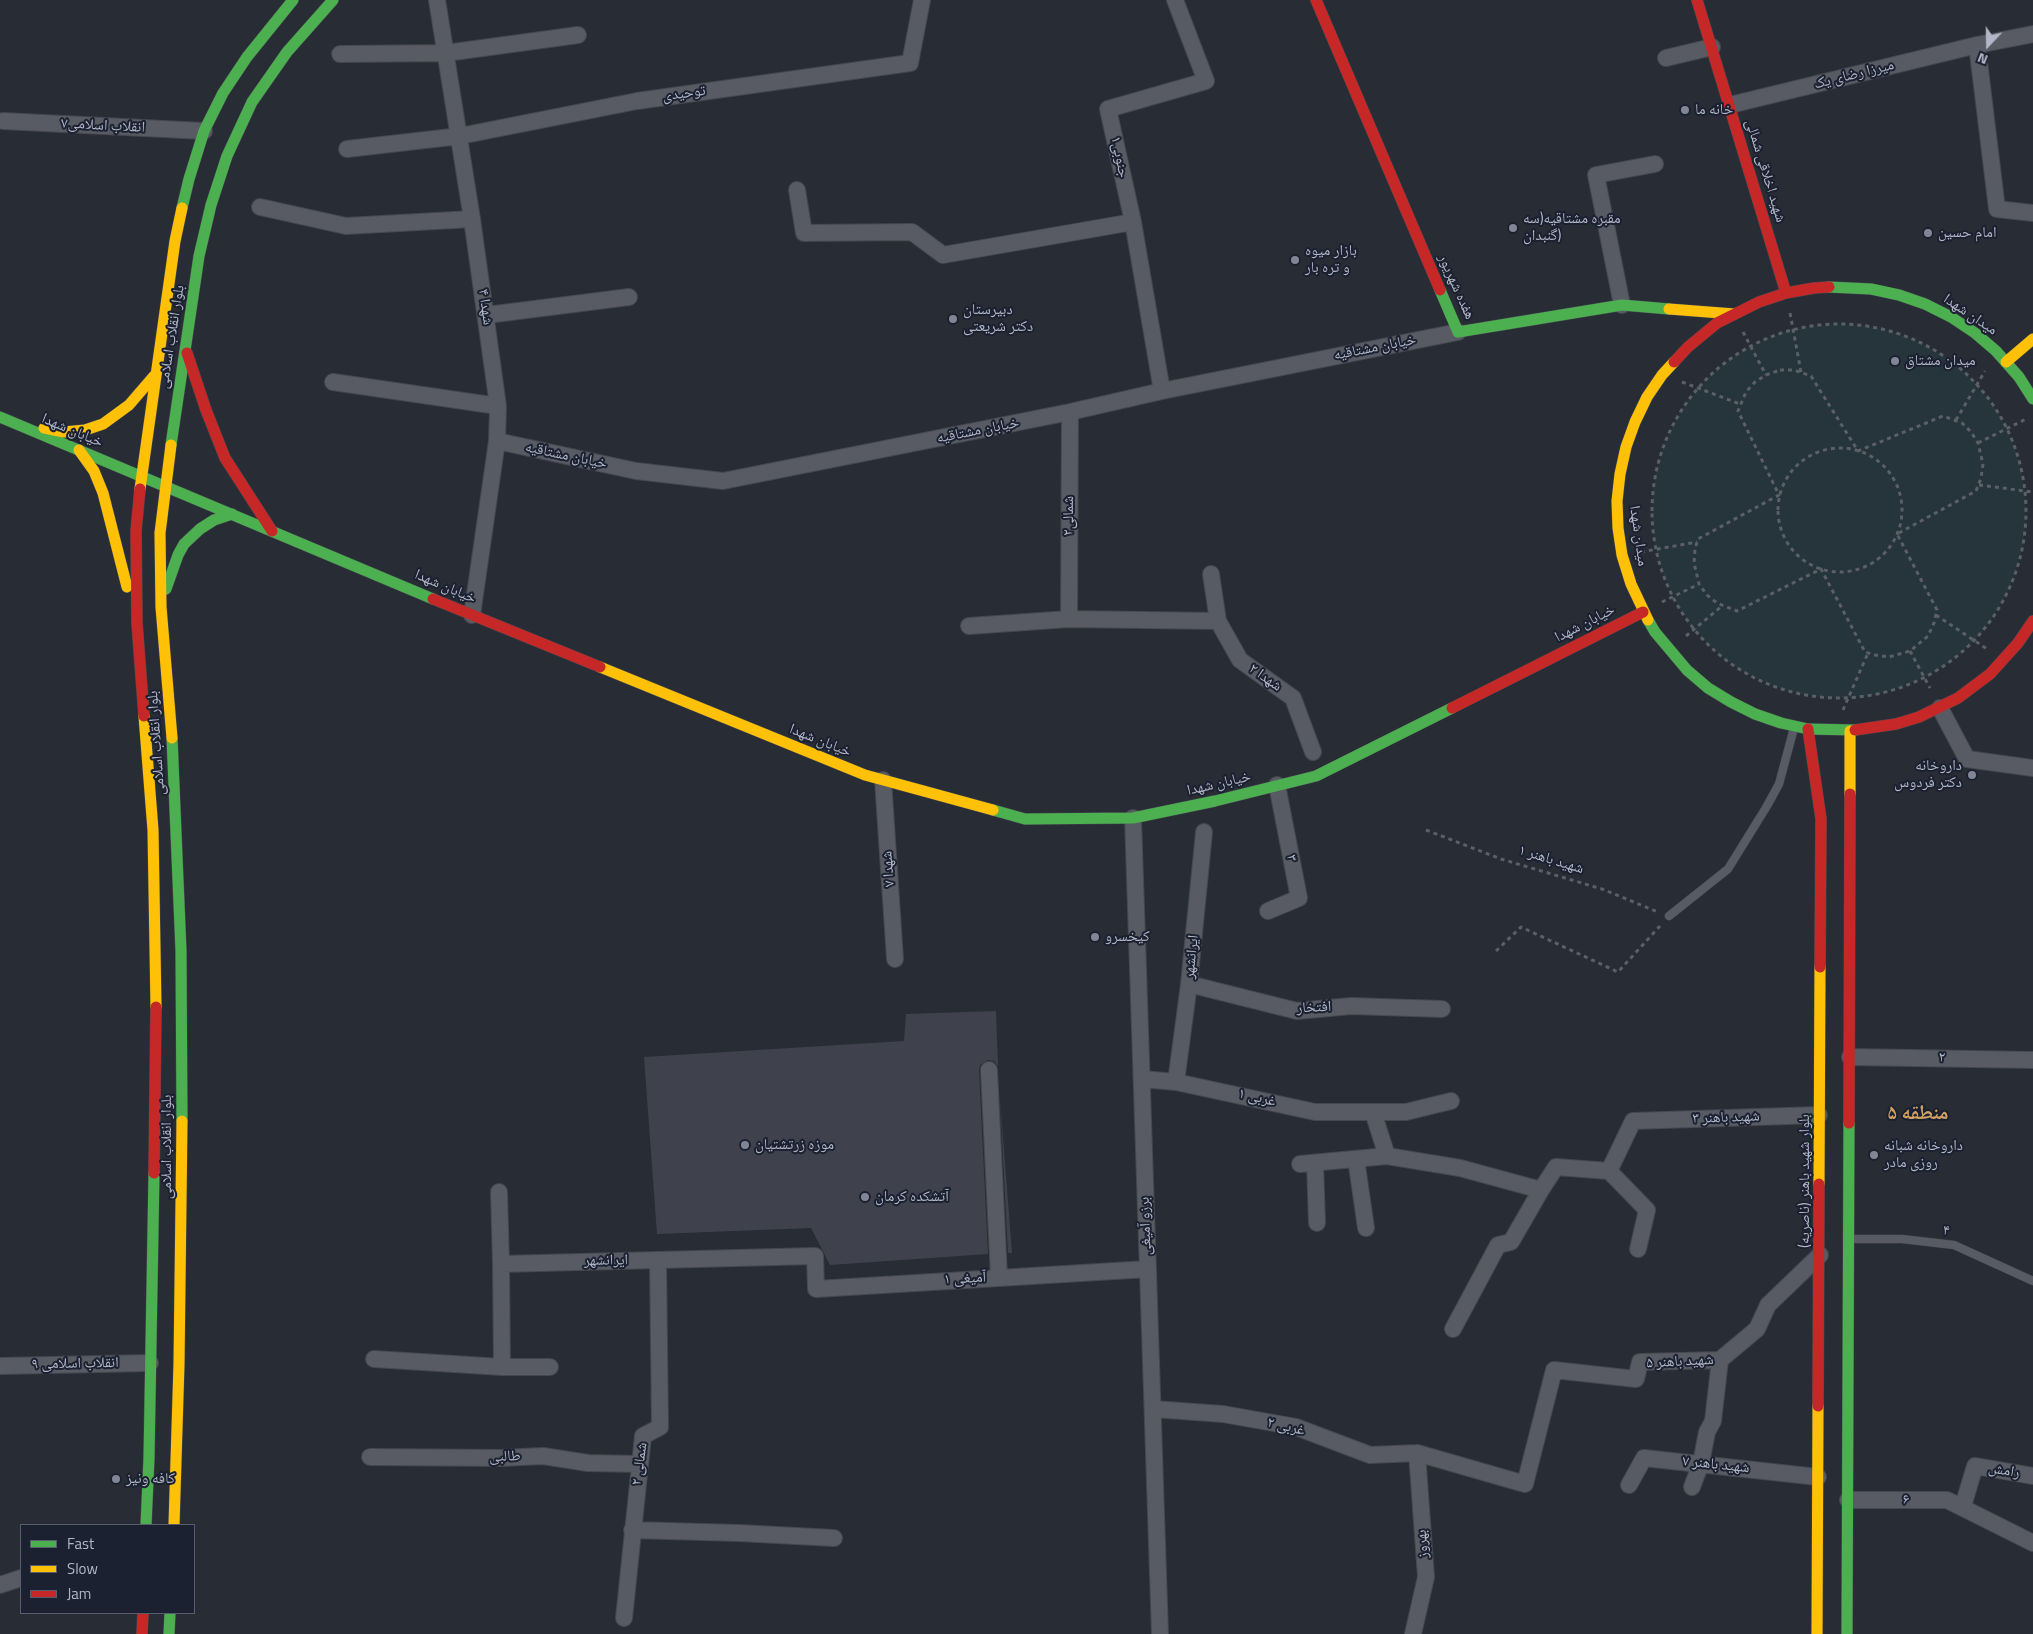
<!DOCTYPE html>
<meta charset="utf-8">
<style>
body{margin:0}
#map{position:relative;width:2033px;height:1634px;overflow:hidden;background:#282c35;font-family:"Titillium Web",sans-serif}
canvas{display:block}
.legend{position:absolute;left:20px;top:1524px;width:175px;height:90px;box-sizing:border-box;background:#1b2130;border:1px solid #575d6c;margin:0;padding:6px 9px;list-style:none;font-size:15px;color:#b1b7c7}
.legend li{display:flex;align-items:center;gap:10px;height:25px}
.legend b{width:25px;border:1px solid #575d6c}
.north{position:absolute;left:1963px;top:20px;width:50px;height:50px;-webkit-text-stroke:4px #1b2130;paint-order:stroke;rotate:201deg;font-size:14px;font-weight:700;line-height:20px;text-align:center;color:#b1b7c7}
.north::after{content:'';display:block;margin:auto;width:18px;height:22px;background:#b1b7c7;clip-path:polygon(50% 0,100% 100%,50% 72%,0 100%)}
</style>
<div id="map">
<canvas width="2033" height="1634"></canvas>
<ul class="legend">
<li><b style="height:6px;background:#4caf50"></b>Fast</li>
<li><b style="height:6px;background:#ffc107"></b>Slow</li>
<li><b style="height:6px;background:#c62828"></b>Jam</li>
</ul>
<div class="north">N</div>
</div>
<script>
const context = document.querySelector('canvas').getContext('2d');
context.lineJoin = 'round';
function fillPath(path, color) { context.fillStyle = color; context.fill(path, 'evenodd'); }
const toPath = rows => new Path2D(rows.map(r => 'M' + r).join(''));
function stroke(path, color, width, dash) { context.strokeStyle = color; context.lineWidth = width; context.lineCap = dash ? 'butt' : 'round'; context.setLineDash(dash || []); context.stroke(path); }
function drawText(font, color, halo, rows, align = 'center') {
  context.font = font + ' "Titillium Web","Noto Naskh Arabic",sans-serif'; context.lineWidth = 4; context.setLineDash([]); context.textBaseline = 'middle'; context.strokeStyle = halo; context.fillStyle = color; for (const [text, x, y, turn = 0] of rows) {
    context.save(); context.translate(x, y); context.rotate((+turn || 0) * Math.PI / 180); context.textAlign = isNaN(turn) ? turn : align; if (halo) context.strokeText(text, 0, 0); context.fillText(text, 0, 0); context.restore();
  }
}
fillPath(toPath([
 '1652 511a187 187 0 1 1 374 0a187 187 0 1 1-374 0Z'
]), '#25353b');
fillPath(toPath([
 [996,1011,998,1066,994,1061,988,1060,980,1065,979,1070,988,1254,830,1265,811,1228,657,1234,644,1057,904,1041,906,1014],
 [1000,1098,1012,1253,1008,1253]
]), '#3f424c');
const lane = toPath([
 [1669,916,1728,869,1767,806,1779,784,1794,728],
 [1851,1239,1902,1239,1954,1245,2033,1281]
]);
const street = toPath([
 [437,0,472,219,498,406,497,441,472,615],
 [1977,45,1997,209,2033,213],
 [340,54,446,53,578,35],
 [1666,58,1712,47],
 [1730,105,1977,45,2033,34],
 [3,121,204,131],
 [347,149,460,136,637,101,910,63,922,0],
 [797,190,804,233,912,232,943,255,1133,222],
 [260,207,346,226,472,219],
 [1622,305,1596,175,1655,164],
 [487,315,629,297],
 [333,382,498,406],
 [1162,391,1133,222,1108,109,1206,81,1175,0],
 [497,441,636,471,723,481,1070,412,1162,391,1458,332],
 [1211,574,1218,621,1240,660,1293,698,1313,752],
 [1069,619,1070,412],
 [969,626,1069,619,1218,621],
 [1940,708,1967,759,2033,768],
 [883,780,895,959],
 [1133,818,1160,1634],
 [1268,911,1299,898,1277,785],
 [1189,984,1297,1011,1351,1006,1442,1009],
 [1850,1057,2033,1060],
 [989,1070,999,1277],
 [1142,1079,1176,1082,1315,1112,1406,1112,1451,1101],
 [1176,1082,1189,984,1204,832],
 [1373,1112,1387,1156],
 [1356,1159,1366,1228],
 [1315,1163,1317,1223],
 [1300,1164,1387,1156,1460,1168,1541,1190,1556,1167,1609,1171,1633,1121,1819,1115],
 [1609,1171,1647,1210,1638,1249],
 [499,1192,501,1264],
 [1453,1329,1498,1245,1511,1242,1541,1190],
 [374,1359,502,1367,550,1367],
 [0,1366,150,1363],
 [502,1367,501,1264,815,1256,816,1289,1148,1269],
 [1153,1409,1223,1414,1296,1427,1370,1455,1417,1453,1525,1484,1554,1370,1636,1379,1640,1362,1720,1360,1757,1329,1768,1305,1820,1255],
 [370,1457,501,1458,543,1456,588,1463,639,1464],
 [1629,1485,1644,1458,1818,1477],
 [1692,1487,1701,1463,1707,1432,1713,1421,1720,1360],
 [1848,1500,1947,1500,2033,1543],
 [1963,1506,1975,1466,2033,1476],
 [632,1530,739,1533,834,1538],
 [0,1585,21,1578],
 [624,1618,643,1436,660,1427,658,1260],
 [1413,1634,1426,1577,1417,1453]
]);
const fast = toPath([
 [182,208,189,179,204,131,223,93,247,57,293,0],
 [1829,287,1871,289,1899,295,1925,304,1951,317,1975,333,1996,351,2019,377,2033,399],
 [1440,290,1458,332,1622,305,1669,309],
 [0,417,433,599],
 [171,445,199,256,211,205,227,156,252,102,287,52,333,0],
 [166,589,178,555,184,544,200,529,214,520,232,514],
 [1648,620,1655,632,1687,670,1708,688,1731,702,1755,714,1781,723,1808,729,1855,730],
 [172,738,181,951,182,1121],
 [993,810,1025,819,1133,818,1215,801,1316,776,1452,708],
 [146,1525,149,1458,154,1173],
 [169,1634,170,1613],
 [1847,1634,1849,1123]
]);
const slow = toPath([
 [1669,309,1734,314],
 [2006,362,2033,339],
 [44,428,64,432,85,430,103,424,129,405,154,376],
 [171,445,160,533,161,607,172,738],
 [79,450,94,471,103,493,127,587],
 [140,489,175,241,182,208],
 [1648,620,1631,584,1622,555,1618,528,1617,501,1620,474,1626,447,1635,422,1647,397,1662,375,1674,362],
 [600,667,865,775,993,810],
 [144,716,153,830,156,1007],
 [1850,794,1850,731],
 [1819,1184,1820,967],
 [174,1525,179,1364,182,1121],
 [1817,1634,1818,1406]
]);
const jam = toPath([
 [1316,0,1440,290],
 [1697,0,1786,293],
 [187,353,206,410,225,458,272,531],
 [1674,362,1688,347,1717,323,1759,302,1786,293,1814,288,1829,287],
 [140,489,136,531,137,623,144,716],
 [433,599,600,667],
 [1452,708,1643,612],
 [1808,729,1821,819,1820,967],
 [1855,730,1896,724,1919,717,1958,698,1990,674,2018,643,2033,621],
 [1849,1123,1850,794],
 [154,1173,156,1007],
 [1818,1406,1819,1184],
 [142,1634,143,1613]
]);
stroke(lane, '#44474e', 9);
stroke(street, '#44474e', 18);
stroke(fast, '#44474e', 12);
stroke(slow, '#44474e', 12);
stroke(jam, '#44474e', 12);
stroke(toPath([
 [1790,313,1801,372],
 '1652 511a187 187 0 1 1 374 0a187 187 0 1 1-374 0Z',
 [1743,332,1766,375],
 [1780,370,1794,370,1811,376,1858,451,1943,416,1962,423,1971,432,1978,443,1983,464,1981,478,1976,491,1897,534,1937,610,1934,623,1928,636,1910,651,1889,657,1875,655,1865,652,1821,569,1737,611,1717,603,1707,595,1699,584,1694,563,1695,549,1698,539,1779,495,1738,411,1746,392,1755,382,1766,375,1780,370],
 [1682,382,1740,404],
 [1956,420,1985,371],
 [1978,443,2026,419],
 '1778 510a62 62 0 1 1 124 0a62 62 0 1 1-124 0Z',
 [1979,485,2033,492],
 [1641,552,1697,542],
 [1662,602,1699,584],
 [1936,615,1987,649],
 [1686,636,1722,606],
 [1910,651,1930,688],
 [1843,710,1868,653],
 [1426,830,1501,859,1602,889,1658,912],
 [1496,951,1521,927,1618,972,1660,926]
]), '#5b5f67', 3, [4, 4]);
stroke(lane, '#585b63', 8);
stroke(street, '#585b63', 16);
stroke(fast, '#4caf50', 11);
stroke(slow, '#ffc107', 11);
stroke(jam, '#c62828', 11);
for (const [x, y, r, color] of [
 [1685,110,5,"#818694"],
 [1513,228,5,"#818694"],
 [1928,233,5,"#818694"],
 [1295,260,5,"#818694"],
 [953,319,5,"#818694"],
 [1895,361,5,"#818694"],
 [1972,775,5,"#818694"],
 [1095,937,5,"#818694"],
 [745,1145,5,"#818694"],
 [1874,1155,5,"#818694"],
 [865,1197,5,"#818694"],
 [116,1479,5,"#818694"]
]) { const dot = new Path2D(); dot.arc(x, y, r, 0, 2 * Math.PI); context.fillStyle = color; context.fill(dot); stroke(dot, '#1b2130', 2); }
drawText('15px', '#b1b7c7', '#1b2130', [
 ["میرزا رضای یک",1854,75,-14],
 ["توحیدی",684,94,-8],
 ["انقلاب اسلامی۷",103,126,3],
 ["جنوبی۱",1119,157,78],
 ["شهید اخلاقی شمالی",1765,171,73],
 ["هفده شهریور",1456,287,66],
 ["شهدا ۴",485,307,82],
 ["میدان شهدا",1970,315,34],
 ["بلوار انقلاب اسلامی",172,337,-81],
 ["خیابان مشتاقیه",1375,348,-11],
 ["خیابان شهدا",72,431,23],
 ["خیابان مشتاقیه",978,431,-11],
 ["خیابان مشتاقیه",566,456,12],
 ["شمالی۲",1069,516,-90],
 ["میدان شهدا",1638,536,82],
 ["خیابان شهدا",445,587,23],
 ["خیابان شهدا",1585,624,-27],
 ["شهدا ۲",1265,678,35],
 ["خیابان شهدا",820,741,22],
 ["بلوار انقلاب اسلامی",157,743,-94],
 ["خیابان شهدا",1219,784,-13],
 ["۳",1291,858,79],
 ["شهید باهنر ۱",1551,860,17],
 ["شهدا ۷",889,869,-94],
 ["ایرانشهر",1192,957,-84],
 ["افتخار",1314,1008,-3],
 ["۲",1942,1058,1],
 ["۱ غربی",1257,1098,13],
 ["شهید باهنر ۳",1726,1118,-2],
 ["بلوار انقلاب اسلامی",167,1147,-90],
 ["بلوار شهید باهنر (ناصریه)",1805,1181,-90],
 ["برزو آمیغی",1146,1226,-92],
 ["۴",1946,1231,8],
 ["ایرانشهر",606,1261,-1],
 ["آمیغی ۱",965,1279,-3],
 ["شهید باهنر ۵",1680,1362,-3],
 ["انقلاب اسلامی ۹",75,1364,-1],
 ["۲ غربی",1286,1427,13],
 ["طالبی",505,1457,-2],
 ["۲ شمالی",640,1464,-82],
 ["شهید باهنر ۷",1716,1465,6],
 ["رامش",2004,1471,10],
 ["۶",1906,1500,-1],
 ["بهروز",1423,1544,-94]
]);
drawText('15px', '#b1b7c7', '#1b2130', [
 ["خانه ما",1695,110],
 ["مقبره مشتاقیه(سه",1523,219],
 ["گنبدان)",1523,236],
 ["امام حسین",1938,233],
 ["بازار میوه",1305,251],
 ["و تره بار",1305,268],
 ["دبیرستان",963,310],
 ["دکتر شریعتی",963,327],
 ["ميدان مشتاق",1905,361],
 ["داروخانه",1962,766,"right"],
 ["دکتر فردوس",1962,783,"right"],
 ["کیخسرو",1105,937],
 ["موزه زرتشتیان",755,1145],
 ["داروخانه شبانه",1884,1146],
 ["روزی مادر",1884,1163],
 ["آتشکده کرمان",875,1197],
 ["کافه ونیز",126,1479]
], 'left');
drawText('bold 20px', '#d3a260', '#1b2130', [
 ["منطقه ۵",1918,1114]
]);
</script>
